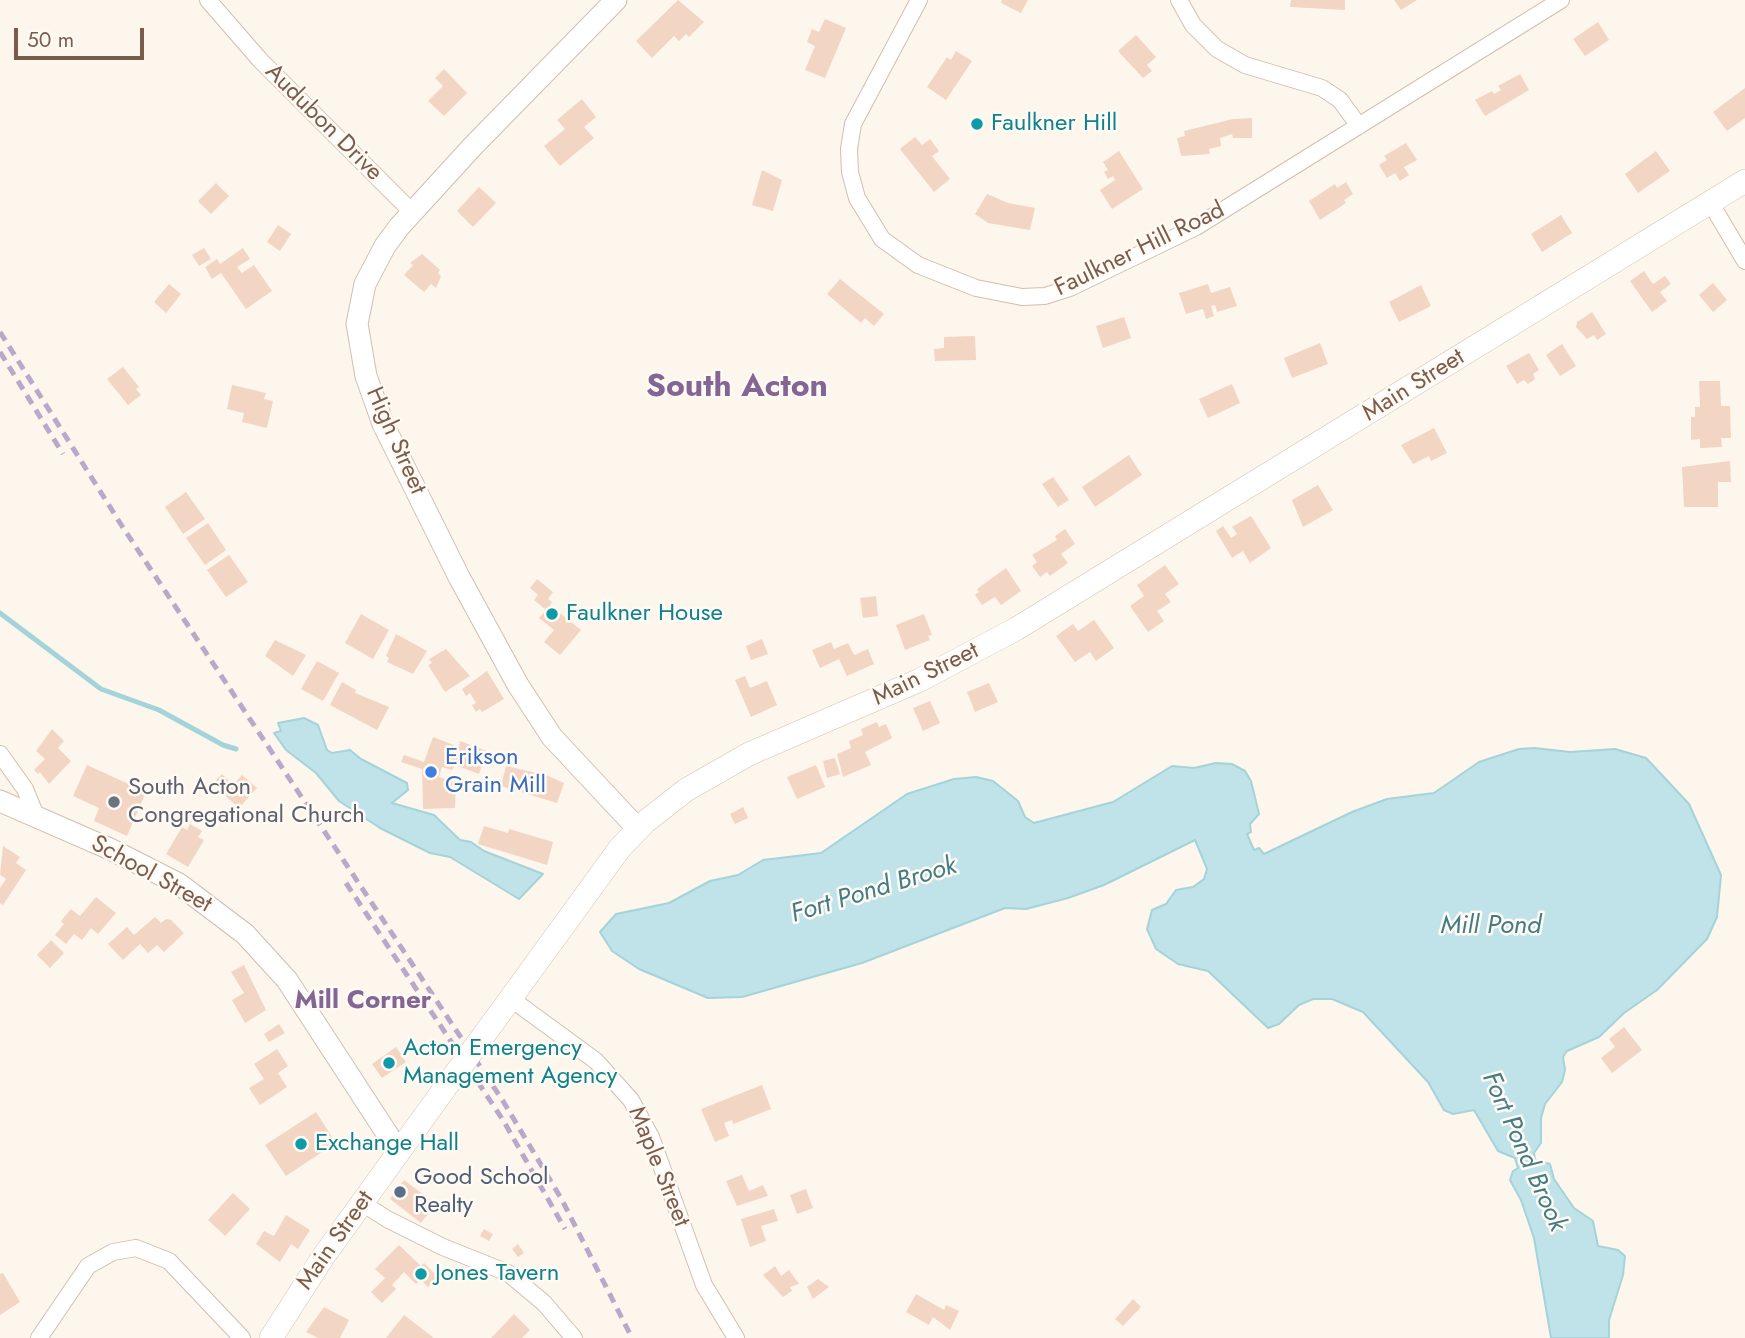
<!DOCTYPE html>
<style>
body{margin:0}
#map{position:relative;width:1745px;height:1338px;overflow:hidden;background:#fdf6ec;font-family:Jost,sans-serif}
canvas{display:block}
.scale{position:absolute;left:14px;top:28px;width:130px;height:32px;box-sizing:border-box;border:4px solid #7a5c4d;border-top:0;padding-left:9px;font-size:21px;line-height:24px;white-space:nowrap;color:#7a5c4d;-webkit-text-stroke:5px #fffaf3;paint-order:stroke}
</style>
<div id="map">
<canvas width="1745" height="1338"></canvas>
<div class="scale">50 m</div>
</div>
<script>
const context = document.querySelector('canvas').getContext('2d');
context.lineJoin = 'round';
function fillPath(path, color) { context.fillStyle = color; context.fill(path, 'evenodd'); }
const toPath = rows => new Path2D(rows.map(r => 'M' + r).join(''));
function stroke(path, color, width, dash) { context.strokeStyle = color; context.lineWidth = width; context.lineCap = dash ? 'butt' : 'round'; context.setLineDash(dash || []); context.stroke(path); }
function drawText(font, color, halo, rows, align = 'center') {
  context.font = font + ' Jost,sans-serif'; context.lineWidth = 5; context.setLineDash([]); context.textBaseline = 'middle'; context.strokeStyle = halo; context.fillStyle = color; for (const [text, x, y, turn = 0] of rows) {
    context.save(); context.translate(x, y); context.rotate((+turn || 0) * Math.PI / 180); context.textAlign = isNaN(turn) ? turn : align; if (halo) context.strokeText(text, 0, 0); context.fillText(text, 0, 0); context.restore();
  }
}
const water = toPath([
 [304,718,318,725,327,750,332,753,350,750,361,759,407,783,408,790,392,803,434,815,460,840,471,842,484,851,543,874,519,899,450,857,430,853,380,828,339,801,316,773,286,750,274,733,281,731,278,723,304,718],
 [1534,748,1570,752,1615,749,1646,758,1689,804,1721,875,1717,917,1707,939,1657,990,1624,1013,1599,1037,1567,1051,1563,1057,1565,1070,1562,1082,1545,1104,1541,1118,1541,1143,1534,1153,1535,1160,1550,1164,1554,1179,1574,1208,1593,1221,1598,1246,1618,1250,1625,1256,1623,1275,1609,1320,1609,1338,1551,1338,1534,1238,1521,1200,1510,1180,1513,1171,1518,1168,1515,1158,1498,1151,1474,1110,1453,1114,1444,1110,1428,1082,1363,1012,1332,999,1313,999,1299,1005,1279,1024,1268,1028,1208,971,1178,964,1156,949,1147,929,1152,910,1166,904,1176,890,1193,887,1204,879,1207,869,1195,840,1104,885,1068,898,1026,909,1005,908,862,963,742,997,708,998,639,969,612,951,600,932,616,914,669,903,710,881,738,875,763,860,821,853,907,794,954,779,976,777,993,781,1018,801,1025,817,1034,823,1113,802,1172,766,1194,768,1216,763,1232,764,1245,771,1251,781,1259,814,1250,824,1251,832,1247,834,1254,850,1259,848,1264,854,1352,812,1387,799,1434,793,1479,762,1519,749,1534,748]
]);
fillPath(water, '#bfe3e8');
stroke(water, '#a5d3da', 2);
stroke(toPath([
 [0,613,101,689,159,710,223,745,236,749]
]), '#a5d3da', 5);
fillPath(toPath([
 [678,0,704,22,689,37,686,34,679,41,674,36,652,58,636,41],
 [1002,0,1028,0,1021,13,1001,3],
 [1291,0,1345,0,1345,10,1290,7],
 [1394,0,1417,0,1401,10],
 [825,19,846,28,825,78,805,70,815,46,807,42,812,29,819,32],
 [1598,22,1609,40,1585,56,1573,39],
 [1136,35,1156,57,1147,65,1152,71,1143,78,1118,51],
 [956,51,972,61,946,100,927,87,947,57,951,60],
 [444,69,467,93,444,116,428,101,443,86,435,78],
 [1520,74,1529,90,1485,116,1475,100,1492,91,1494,94,1501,90,1498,86],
 [1745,88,1745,118,1727,131,1713,112],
 [582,99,596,117,584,127,594,138,560,166,544,146,565,129,557,120],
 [1252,118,1252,138,1233,138,1232,134,1220,138,1221,146,1209,149,1210,154,1181,156,1177,138,1185,136,1184,131,1233,119],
 [915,137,922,145,930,139,939,151,932,156,950,179,934,192,900,149],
 [1406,143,1417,160,1404,167,1409,175,1400,181,1395,173,1387,178,1379,165,1387,160,1384,156],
 [1119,151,1143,189,1112,209,1100,190,1115,180,1113,176,1108,179,1104,172,1108,170,1103,162],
 [1656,151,1670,171,1638,193,1625,174],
 [762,170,782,180,773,211,752,205],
 [1346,182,1353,194,1344,200,1346,203,1320,220,1309,201,1335,184,1337,188],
 [216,183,229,196,211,214,198,201],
 [479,187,496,203,473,227,457,211],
 [987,194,1008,203,1035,208,1030,230,988,223,975,214],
 [1561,215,1572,233,1542,252,1531,234],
 [278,225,291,234,280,251,267,242],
 [204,248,211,259,199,266,192,255],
 [243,248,250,259,237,267,242,273,254,265,272,291,246,309,221,273,212,279,205,267,217,259,220,264],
 [422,254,440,270,438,273,441,276,436,288,431,284,424,292,404,275,413,265,410,263],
 [1644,271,1653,284,1665,276,1671,284,1660,292,1667,301,1652,312,1630,281],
 [840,279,884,314,874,326,865,318,861,323,827,294],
 [1713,283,1727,300,1713,312,1699,295],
 [169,284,181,294,166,313,154,302],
 [1208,284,1211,293,1230,287,1237,306,1217,312,1215,305,1211,306,1214,316,1206,319,1203,309,1186,314,1179,293],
 [1421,285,1431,306,1399,322,1389,302],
 [1592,312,1606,334,1597,340,1594,335,1587,339,1576,327,1577,322],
 [1124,317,1131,338,1103,348,1096,326],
 [975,336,976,360,935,361,934,349,944,348,944,337],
 [1320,343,1328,364,1292,378,1284,358],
 [1562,344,1576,366,1560,376,1546,355],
 [1529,353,1539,370,1533,374,1535,379,1528,384,1524,380,1517,384,1506,366],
 [123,367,139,387,136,389,141,395,128,405,107,379],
 [1699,381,1720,381,1721,406,1730,406,1731,438,1721,438,1722,447,1700,448,1700,439,1691,440,1691,417,1695,417,1695,407,1700,407],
 [1232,384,1240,403,1208,418,1199,399],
 [232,385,266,393,264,399,273,401,267,428,242,422,244,413,227,409],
 [1434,428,1447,453,1431,461,1429,456,1413,464,1401,445],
 [1129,455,1142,475,1095,507,1082,487],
 [1730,461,1731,482,1718,482,1718,507,1684,507,1682,467],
 [1053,477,1069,500,1058,507,1042,484],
 [1318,485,1333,510,1303,527,1292,500],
 [186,492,205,519,183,534,165,507],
 [1251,516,1271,548,1250,563,1243,551,1232,558,1216,531,1223,526,1231,538,1237,534,1232,527],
 [208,523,226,550,205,565,186,538],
 [1065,529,1075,544,1061,554,1068,563,1050,576,1047,572,1040,577,1032,566,1037,562,1032,555,1057,540,1055,536],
 [229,555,248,582,226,597,207,570],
 [1165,565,1179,584,1165,594,1171,602,1157,611,1164,621,1148,632,1130,606,1144,596,1137,585],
 [1006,568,1021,591,1001,605,995,597,982,605,975,595,979,592,977,589],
 [537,579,553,592,548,599,552,602,550,605,581,630,560,655,544,642,554,630,539,618,546,610,534,600,538,595,530,588],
 [876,596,878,616,863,618,860,598],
 [361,614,389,630,373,659,345,643],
 [924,614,932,635,928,636,930,640,905,650,896,625],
 [1094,620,1114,648,1096,661,1090,652,1075,662,1056,636,1073,624,1078,631],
 [396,634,427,651,413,674,387,662,389,658,386,656],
 [762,639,768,654,751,660,746,646],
 [275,640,306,655,293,676,265,656],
 [831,642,834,649,848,643,854,655,868,649,874,664,847,676,839,659,820,668,812,650],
 [446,649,470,676,445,692,428,665,432,663,429,659],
 [317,661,339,673,323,701,301,689],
 [487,671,504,699,482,712,480,709,476,712,472,705,476,703,470,693,466,696,462,689],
 [745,676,750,688,767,681,777,705,751,717,735,680],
 [342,682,356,690,355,693,389,707,377,730,330,705],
 [989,683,998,702,975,712,967,692],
 [930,701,940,723,923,731,913,708],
 [877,722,879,727,886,724,892,738,865,752,871,765,843,777,837,754,851,748,849,741,863,735,861,729],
 [52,729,64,741,58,748,71,761,49,784,40,772,38,774,34,770,45,759,36,751],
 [433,737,459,747,460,741,487,751,479,774,455,765,452,770,442,767,439,777,456,782,455,808,423,809,422,769,401,762,404,755,424,762],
 [835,758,840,774,827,778,823,761],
 [87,765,146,792,127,836,94,821,99,808,73,796],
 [816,765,825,787,797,799,787,777],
 [506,766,546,775,564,783,557,803,501,786],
 [222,774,233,785,242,775,257,788,239,808,212,784],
 [743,807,748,818,735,824,730,814],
 [190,824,202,831,198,837,204,840,188,867,166,854,182,827,187,830],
 [484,826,508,833,509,829,553,842,547,865,478,844],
 [3,846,20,857,16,863,26,870,3,905,0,903,0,888,6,879,0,875],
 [96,897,116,913,98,934,91,928,82,940,74,934,66,944,55,935,64,924,61,921,71,909,80,916],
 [155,917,161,923,166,919,171,920,184,933,164,952,157,945,148,953,140,944,123,960,108,944,127,927,134,935],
 [51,940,64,953,50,968,37,955],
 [244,965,266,1010,245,1023,232,1000,244,993,231,972],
 [279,1024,285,1033,269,1042,264,1034],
 [1624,1027,1642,1050,1612,1073,1601,1058,1615,1047,1609,1039],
 [396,1047,406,1062,382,1078,372,1064],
 [277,1049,288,1066,278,1073,287,1087,260,1105,249,1088,264,1079,254,1064],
 [762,1085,771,1109,733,1124,732,1120,724,1123,729,1136,715,1142,701,1109],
 [316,1112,336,1143,286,1176,265,1145],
 [742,1175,749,1191,763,1185,768,1196,737,1206,726,1181],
 [404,1180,436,1204,421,1223,390,1199],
 [806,1189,813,1208,797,1214,790,1195],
 [233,1193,250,1209,225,1236,208,1220],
 [774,1209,778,1221,761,1226,766,1241,750,1247,741,1219],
 [286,1215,310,1230,298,1249,291,1244,280,1262,256,1244,264,1231,274,1236],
 [484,1229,493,1234,489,1241,480,1236],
 [518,1244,524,1253,518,1257,512,1249],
 [399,1245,421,1266,424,1263,438,1277,428,1287,421,1280,416,1284,404,1272,392,1285,396,1289,382,1303,371,1292,385,1278,375,1269],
 [775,1266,781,1276,789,1270,799,1284,790,1287,792,1291,783,1297,763,1275],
 [3,1273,20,1302,0,1315,0,1274],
 [818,1279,829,1287,813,1299,807,1287],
 [916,1294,944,1310,946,1305,959,1311,950,1330,933,1317,929,1325,906,1312],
 [1133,1299,1141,1307,1123,1326,1115,1319],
 [324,1307,349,1320,340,1338,318,1338,306,1332],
 [514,1314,530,1330,522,1338,491,1338],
 [404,1315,434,1338,386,1338]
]), '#f3d5c3');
const minor = toPath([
 [208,0,260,60,412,212],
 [919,0,853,124,849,149,850,172,857,198,882,239,918,265,976,288,1022,297,1045,296,1070,288,1196,227,1561,0],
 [1179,0,1193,25,1217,49,1245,65,1322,88,1340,100,1359,126],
 [1710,202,1745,261],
 [0,754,25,789,36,816],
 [510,998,596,1061,631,1100,651,1137,704,1285,736,1338],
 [362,1203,387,1219,443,1247,508,1273,544,1303,574,1338],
 [39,1338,88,1266,113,1252,136,1248,169,1261,242,1338]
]);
const tertiary = toPath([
 [616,0,473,146,399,227,385,246,365,284,357,324,366,376,383,424,459,577,518,685,552,737,638,829],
 [0,801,110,849,179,884,245,934,287,980,399,1152]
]);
const secondary = toPath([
 [492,1024,620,848,645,822,686,790,749,754,920,680,1016,629,1745,181],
 [271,1338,323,1257,445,1088]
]);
stroke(minor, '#d1beb0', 18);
stroke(tertiary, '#d1beb0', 23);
stroke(secondary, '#d6c0b0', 24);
stroke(minor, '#fff', 16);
stroke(tertiary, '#fff', 21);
stroke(secondary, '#fff', 23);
stroke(toPath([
 [0,332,122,526,503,1101,562,1200,632,1338],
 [0,352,63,454],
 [346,883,503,1120,565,1229]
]), '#b9a8c9', 5, [10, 7]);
const secondaryBridge = toPath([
 [445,1088,492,1024]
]);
stroke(secondaryBridge, '#d6c0b0', 24, []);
stroke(secondaryBridge, '#fff', 23);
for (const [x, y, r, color] of [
 [977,124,7,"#0f9aa8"],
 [552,614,7,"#0f9aa8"],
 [431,772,7,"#3f7fe0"],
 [114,802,7,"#6b7280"],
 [389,1063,7,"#0f9aa8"],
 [301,1144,7,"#0f9aa8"],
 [400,1192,7,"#5c6f8a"],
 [421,1274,7,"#0f9aa8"]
]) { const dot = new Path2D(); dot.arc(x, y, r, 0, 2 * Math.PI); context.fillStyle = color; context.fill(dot); stroke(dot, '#fffaf3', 2.5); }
drawText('24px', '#7a5c4d', '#fffaf3', [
 ["Audubon Drive",323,123,45],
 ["Faulkner Hill Road",1140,250,-26],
 ["Main Street",1414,386,-32],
 ["High Street",395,441,66],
 ["Main Street",926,675,-26],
 ["School Street",151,875,29],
 ["Maple Street",658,1167,68],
 ["Main Street",336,1241,-55]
]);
drawText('24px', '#0d838f', '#fffaf3', [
 ["Faulkner Hill",991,124],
 ["Faulkner House",566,614],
 ["Acton Emergency",403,1049],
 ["Management Agency",403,1077],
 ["Exchange Hall",315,1144],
 ["Jones Tavern",435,1274]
], 'left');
drawText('24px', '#366cbe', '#fffaf3', [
 ["Erikson",445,758],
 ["Grain Mill",445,786]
], 'left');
drawText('24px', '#5b616d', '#fffaf3', [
 ["South Acton",128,788],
 ["Congregational Church",128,816]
], 'left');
drawText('24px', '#4e5e75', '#fffaf3', [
 ["Good School",414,1178],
 ["Realty",414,1206]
], 'left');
drawText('italic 26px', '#437c86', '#fffaf3', [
 ["Fort Pond Brook",874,891,-17],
 ["Mill Pond",1491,927],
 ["Fort Pond Brook",1523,1152,66]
]);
drawText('bold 26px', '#846695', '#fffaf3', [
 ["Mill Corner",363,1002]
]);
drawText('bold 32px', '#846695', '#fffaf3', [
 ["South Acton",737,388]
]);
</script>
